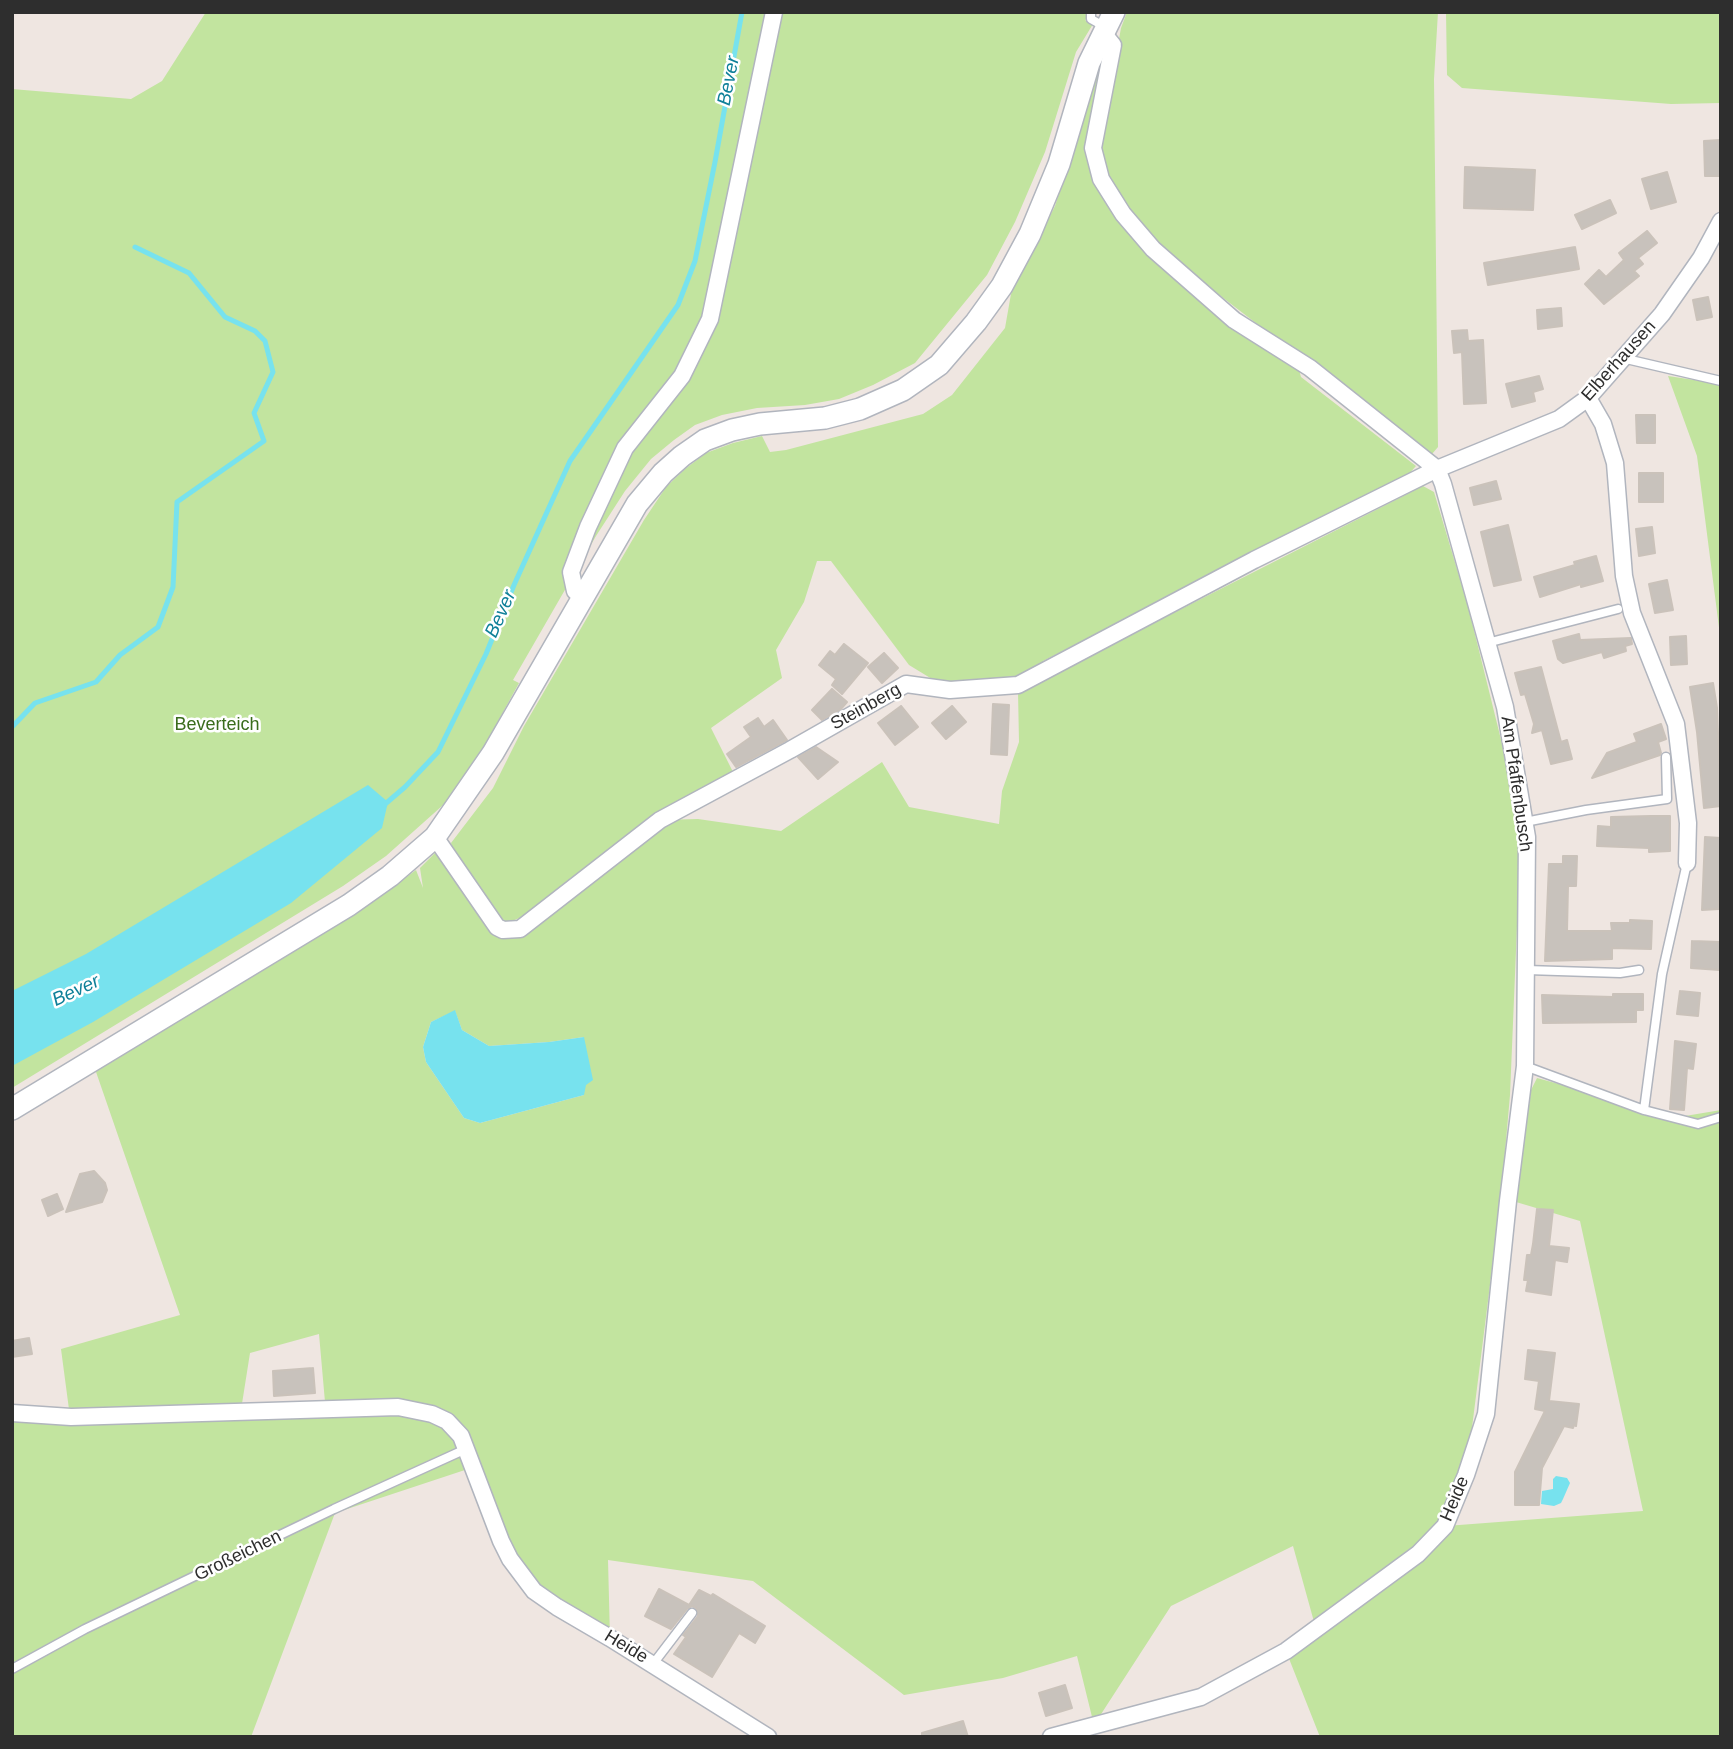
<!DOCTYPE html>
<meta charset="utf-8">
<style>
body{margin:0}
#map{position:relative;width:1733px;height:1749px;overflow:hidden;background:#efe6e1;font-family:Arial,sans-serif}
canvas{display:block}
.frame{position:absolute;inset:0;border:14px solid #2e2e2e;pointer-events:none}
</style>
<div id="map">
<canvas width="1733" height="1749"></canvas>
<div class="frame"></div>
</div>
<script>
const context = document.querySelector('canvas').getContext('2d');
context.lineJoin = 'round';
function fillPath(path, color) { context.fillStyle = color; context.fill(path, 'evenodd'); }
const toPath = rows => new Path2D(rows.map(r => 'M' + r).join(''));
function stroke(path, color, width, dash) { context.strokeStyle = color; context.lineWidth = width; context.lineCap = dash ? 'butt' : 'round'; context.setLineDash(dash || []); context.stroke(path); }
function drawText(font, color, halo, rows, align = 'center') {
  context.font = font + ' Arial,sans-serif'; context.lineWidth = 5; context.setLineDash([]); context.textBaseline = 'middle'; context.strokeStyle = halo; context.fillStyle = color; for (const [text, x, y, turn = 0] of rows) {
    context.save(); context.translate(x, y); context.rotate((+turn || 0) * Math.PI / 180); context.textAlign = isNaN(turn) ? turn : align; if (halo) context.strokeText(text, 0, 0); context.fillText(text, 0, 0); context.restore();
  }
}
fillPath(toPath([
 [206,12,774,12,743,193,781,12,1090,12,1089,18,1085,20,1093,24,1076,52,1045,152,1015,222,987,275,915,363,873,385,839,399,805,405,757,408,722,415,695,425,674,440,651,459,625,491,596,536,513,680,519,683,461,789,386,856,343,886,12,1088,12,89,131,99,162,81],
 [1127,12,1438,12,1434,79,1438,447,1432,454,1400,434,1157,247,1118,200,1105,171,1099,148,1121,28],
 [1446,12,1721,12,1721,103,1671,104,1462,88,1447,75],
 [1097,72,1101,73,1086,147,1092,177,1106,204,1142,249,1200,302,1250,338,1299,370,1301,377,1416,466,1407,476,1043,661,1043,672,950,690,909,665,831,561,817,561,804,602,776,650,782,678,711,728,736,778,662,820,698,819,781,831,882,762,909,807,999,824,1002,791,1019,742,1018,692,1423,486,1434,492,1468,606,1508,768,1520,854,1510,1095,1501,1198,1466,1475,1446,1526,1643,1511,1580,1221,1516,1202,1531,1090,1537,1078,1679,1117,1721,1110,1721,1737,1320,1737,1286,1651,1316,1629,1293,1546,1171,1606,1094,1725,1077,1656,1003,1678,904,1695,753,1581,608,1560,610,1638,522,1578,474,1467,335,1513,251,1737,12,1737,12,1413,70,1417,61,1349,180,1315,95,1069,356,914,416,870,423,888,420,868,436,852,445,859,494,931,511,938,535,926,527,915,507,923,489,907,454,853,451,843,493,788,524,726,644,520,666,487,685,469,706,453,733,443,762,436,770,452,786,450,923,414,952,395,1005,328,1011,294,1055,206],
 [455,1011,462,1030,489,1046,549,1042,584,1037,584,1095,480,1123,464,1118,426,1062,423,1047,431,1022],
 [319,1334,325,1402,241,1410,250,1353],
 [1668,376,1721,384,1721,643,1697,456]
]), '#c2e49f');
fillPath(toPath([
 [368,785,388,802,382,828,291,903,93,1022,12,1066,12,991,86,954],
 [455,1010,462,1030,489,1046,549,1042,584,1037,593,1080,586,1085,584,1095,480,1123,464,1118,426,1062,423,1047,431,1022],
 [1556,1476,1567,1478,1570,1483,1563,1499,1561,1503,1554,1506,1541,1504,1542,1491,1553,1489,1553,1479]
]), '#77e2ee');
stroke(toPath([
 [12,727,35,703,96,682,120,655,158,627,173,587,177,502,264,441,254,413,273,372,265,341,255,331,225,317,189,273,135,247],
 [384,805,405,787,438,752,486,654,514,585,570,461,678,305,695,261,715,162,742,12]
]), '#77e2ee', 5);
const building = toPath([
 [1721,140,1721,176,1705,176,1704,141,1721,140],
 [1465,167,1535,170,1533,210,1464,208,1465,167],
 [1667,172,1676,202,1651,209,1642,179,1667,172],
 [1610,200,1616,213,1582,229,1575,215,1610,200],
 [1647,231,1657,243,1638,258,1643,264,1634,271,1639,276,1604,304,1585,284,1599,270,1606,277,1624,260,1619,253,1647,231],
 [1575,247,1579,269,1488,285,1484,263,1575,247],
 [1708,297,1712,317,1697,320,1693,300,1708,297],
 [1561,308,1562,326,1538,329,1537,310,1561,308],
 [1467,330,1468,341,1483,340,1486,403,1464,404,1462,352,1454,353,1452,331,1467,330],
 [1539,376,1543,389,1533,392,1535,401,1512,407,1506,384,1539,376],
 [1636,415,1655,415,1655,443,1637,443,1636,415],
 [1639,473,1663,473,1663,502,1639,502,1639,473],
 [1496,481,1501,499,1474,505,1470,488,1496,481],
 [1508,525,1521,580,1494,586,1481,532,1508,525],
 [1652,527,1655,553,1639,556,1636,529,1652,527],
 [1596,556,1603,581,1581,587,1581,584,1540,597,1534,577,1575,565,1574,562,1596,556],
 [1667,580,1673,610,1655,613,1649,584,1667,580],
 [1579,634,1580,640,1631,638,1632,644,1625,646,1626,651,1604,658,1602,652,1563,663,1558,659,1553,641,1579,634],
 [1686,636,1687,664,1671,665,1670,637,1686,636],
 [844,644,868,663,842,694,832,685,836,679,819,665,830,651,835,655,844,644],
 [884,653,898,668,882,683,868,667,884,653],
 [1541,667,1561,742,1567,740,1572,759,1551,764,1542,730,1532,733,1534,724,1525,694,1521,695,1515,673,1541,667],
 [1713,683,1717,708,1721,806,1704,808,1697,732,1690,687,1713,683],
 [832,689,847,702,840,710,822,720,812,710,832,689],
 [993,704,1009,705,1007,755,991,754,993,704],
 [901,706,918,727,895,745,878,723,901,706],
 [952,706,966,722,946,739,932,723,952,706],
 [758,718,764,727,773,720,787,740,736,767,727,754,751,737,744,727,758,718],
 [1661,724,1666,739,1658,742,1661,753,1660,755,1592,778,1607,753,1637,742,1634,734,1661,724],
 [816,747,838,762,818,779,798,757,816,747],
 [1651,816,1670,816,1670,851,1649,852,1649,848,1597,846,1598,826,1611,827,1611,817,1651,816],
 [1705,837,1721,838,1719,909,1702,910,1705,837],
 [1563,856,1577,856,1576,886,1568,886,1567,931,1612,931,1611,923,1630,923,1630,920,1652,921,1651,949,1612,948,1612,959,1545,961,1549,864,1563,864,1563,856],
 [1692,941,1721,942,1720,970,1691,968,1692,941],
 [1680,991,1700,993,1698,1016,1677,1014,1680,991],
 [1613,994,1643,994,1643,1010,1636,1010,1636,1022,1543,1023,1542,995,1613,997,1613,994],
 [1675,1041,1696,1044,1693,1069,1687,1068,1684,1110,1670,1109,1675,1041],
 [94,1171,105,1183,107,1190,102,1202,66,1212,80,1174,94,1171],
 [57,1194,63,1209,48,1216,42,1200,57,1194],
 [1537,1209,1553,1210,1549,1246,1569,1248,1567,1262,1555,1260,1551,1295,1526,1291,1528,1280,1524,1280,1527,1255,1531,1255,1533,1244,1537,1209],
 [29,1338,32,1354,12,1357,12,1341,29,1338],
 [1528,1350,1555,1353,1549,1401,1579,1404,1576,1426,1574,1425,1573,1428,1564,1426,1542,1468,1539,1505,1515,1505,1515,1472,1545,1411,1535,1409,1539,1381,1525,1379,1528,1350],
 [313,1368,315,1393,274,1396,273,1371,313,1368],
 [659,1589,689,1605,699,1590,711,1596,713,1594,765,1626,755,1643,739,1633,712,1677,674,1654,686,1637,683,1635,698,1616,696,1608,692,1606,687,1609,671,1629,645,1616,659,1589],
 [1065,1685,1072,1708,1046,1716,1039,1693,1065,1685],
 [963,1721,968,1737,922,1737,922,1733,963,1721]
]);
fillPath(building, '#c8c2bc');
stroke(building, '#cac2ba', 2);
const service = toPath([
 [1091,12,1091,19,1107,28],
 [1622,358,1721,381],
 [1487,643,1618,609],
 [1525,822,1586,810,1667,799,1666,757],
 [1687,863,1662,974,1644,1110,1698,1124,1721,1117],
 [1527,970,1620,973,1639,970],
 [1525,1066,1644,1110],
 [653,1664,692,1613],
 [12,1669,85,1629,334,1509,466,1449]
]);
const minor = toPath([
 [1588,398,1603,424,1615,463,1624,576,1632,613,1676,724,1688,823,1687,863],
 [583,598,575,591,571,572,588,527,625,448,682,376,710,319,774,12],
 [435,837,497,927,503,930,520,929,660,820,790,750,906,684,950,690,1018,685,1254,560,1437,469,1559,419,1588,398,1662,314,1701,258,1721,221],
 [12,1413,71,1417,398,1407,432,1414,447,1421,461,1436,501,1541,510,1559,534,1591,557,1607,610,1638,768,1737],
 [1051,1737,1201,1697,1286,1651,1418,1554,1445,1526,1466,1475,1486,1414,1508,1201,1525,1066,1527,837,1505,707,1443,484,1437,469,1310,368,1234,320,1153,249,1123,214,1101,179,1093,148,1113,45,1104,34]
]);
const tertiary = toPath([
 [12,1109,349,905,390,876,435,837,493,753,637,504,663,473,682,456,705,440,732,430,760,424,825,418,860,409,903,390,939,365,976,322,1002,286,1030,234,1059,164,1089,63,1114,12]
]);
stroke(service, '#b1b5be', 11);
stroke(minor, '#b1b5be', 19);
stroke(tertiary, '#b1b5be', 24);
stroke(service, '#fff', 8);
stroke(minor, '#fff', 16);
stroke(tertiary, '#fff', 21);
drawText('18px', '#2e2e2e', '#fff', [
 ["Elberhausen",1619,361,-48],
 ["Steinberg",866,707,-29],
 ["Am Pfaffenbusch",1516,784,82],
 ["Heide",1455,1499,-67],
 ["Großeichen",238,1556,-26],
 ["Heide",626,1647,31]
]);
drawText('18px', '#3a6c1c', '#fff', [
 ["Beverteich",217,725]
]);
drawText('italic 19px', '#0f8099', '#fff', [
 ["Bever",729,81,-79],
 ["Bever",501,614,-66],
 ["Bever",76,991,-25]
]);
</script>
